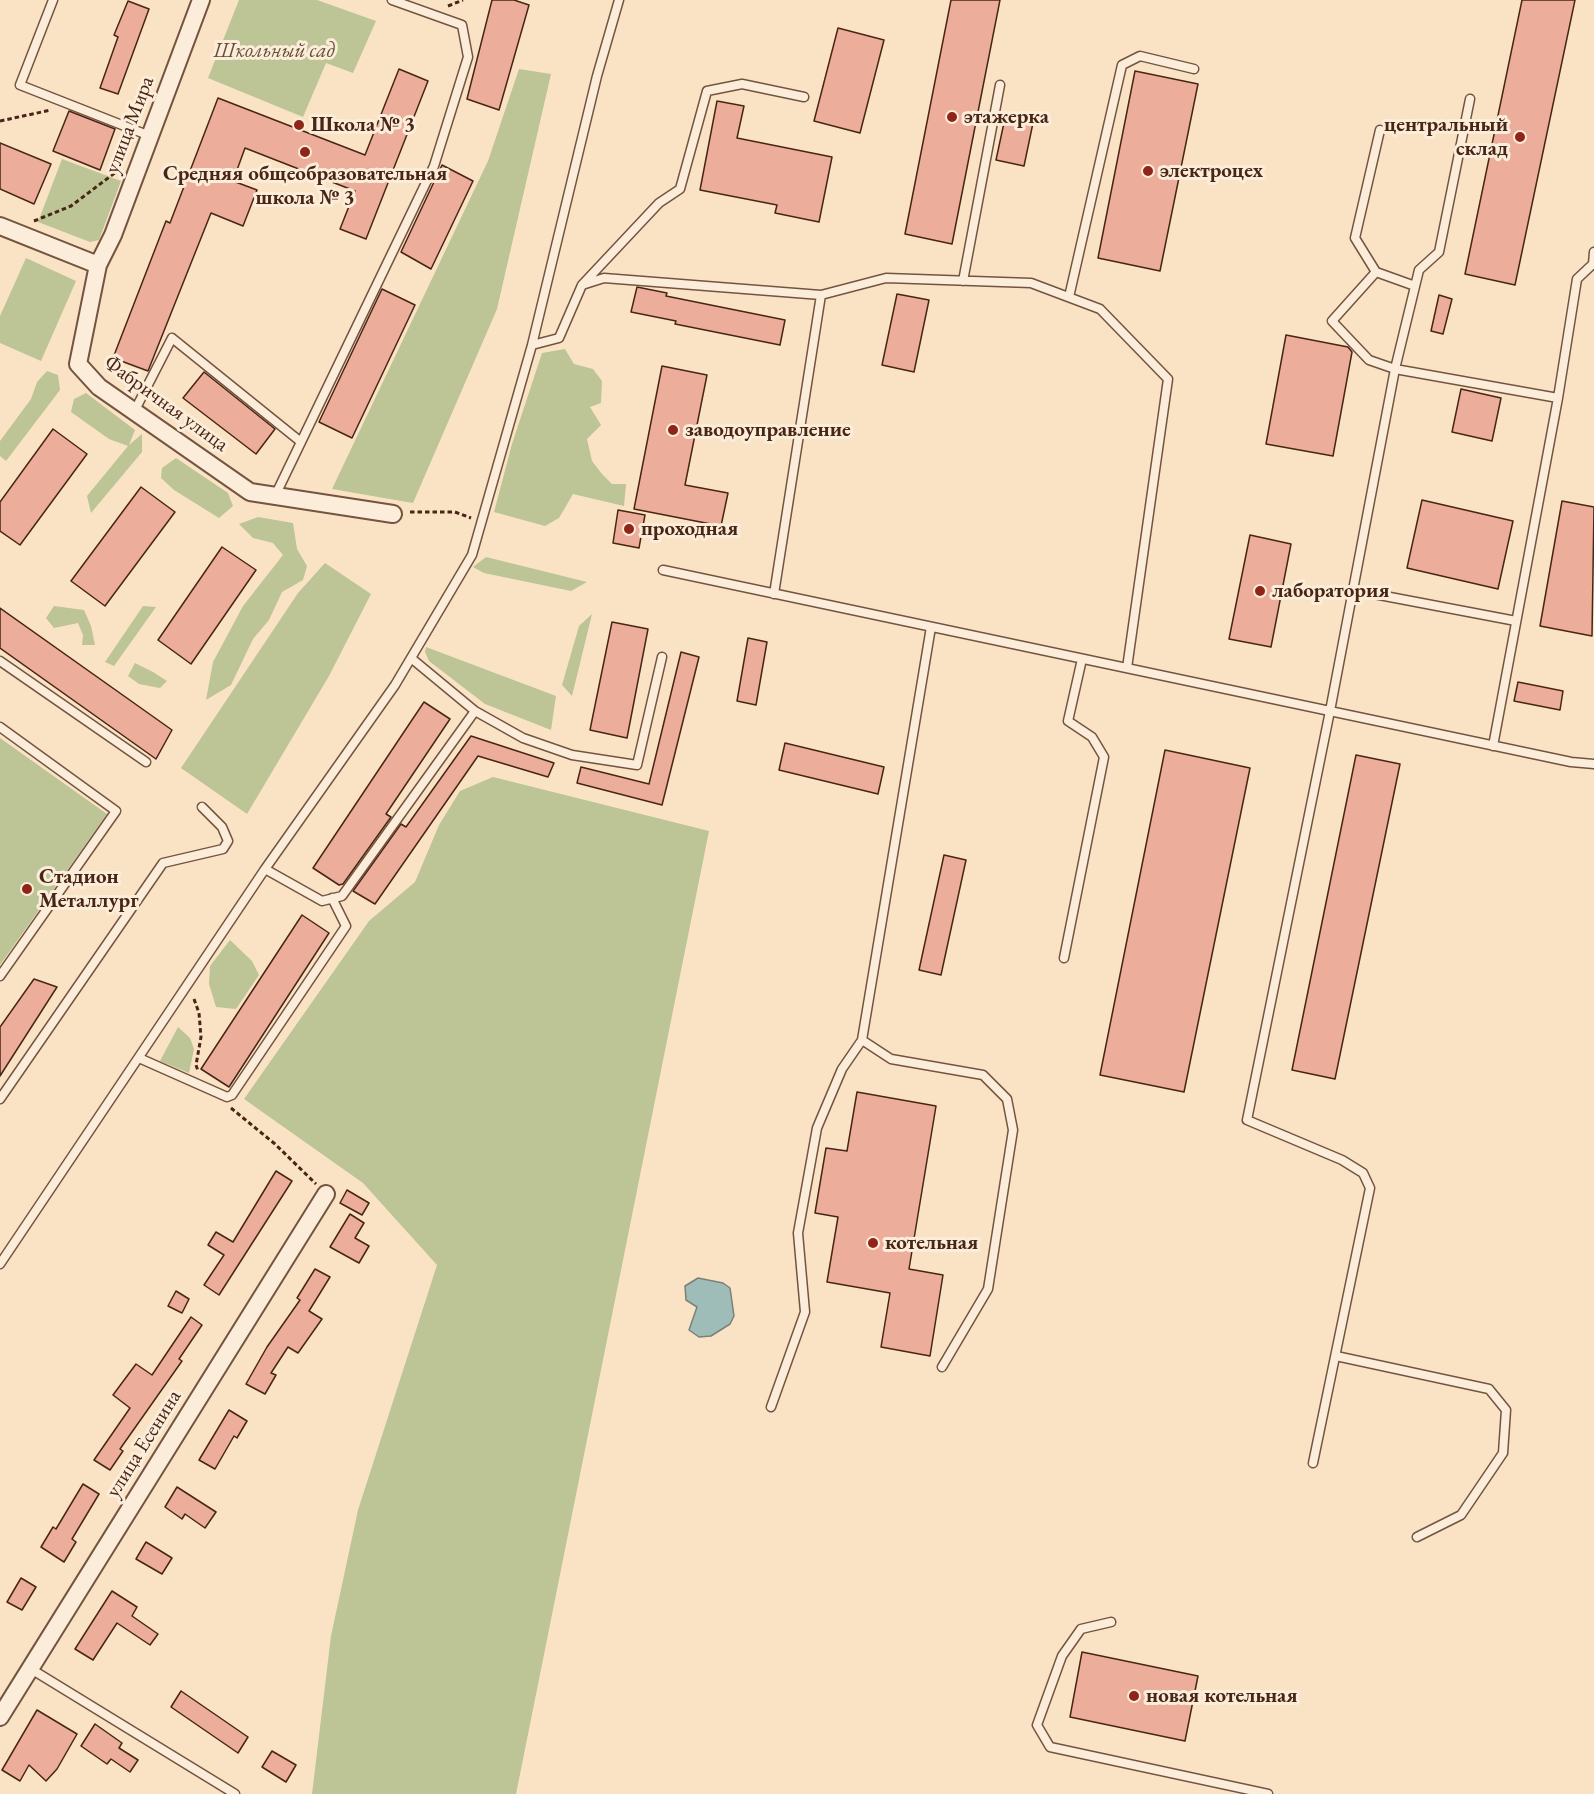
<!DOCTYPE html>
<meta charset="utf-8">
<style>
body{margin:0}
canvas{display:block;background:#f9e3c4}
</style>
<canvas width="1594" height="1794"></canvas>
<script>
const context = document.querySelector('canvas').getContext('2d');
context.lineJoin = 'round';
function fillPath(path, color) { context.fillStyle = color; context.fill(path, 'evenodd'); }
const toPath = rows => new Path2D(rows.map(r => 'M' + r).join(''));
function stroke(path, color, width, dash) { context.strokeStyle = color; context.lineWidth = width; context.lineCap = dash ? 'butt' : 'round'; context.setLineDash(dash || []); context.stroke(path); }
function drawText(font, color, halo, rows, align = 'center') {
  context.font = font + ' "EB Garamond",serif'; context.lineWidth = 6; context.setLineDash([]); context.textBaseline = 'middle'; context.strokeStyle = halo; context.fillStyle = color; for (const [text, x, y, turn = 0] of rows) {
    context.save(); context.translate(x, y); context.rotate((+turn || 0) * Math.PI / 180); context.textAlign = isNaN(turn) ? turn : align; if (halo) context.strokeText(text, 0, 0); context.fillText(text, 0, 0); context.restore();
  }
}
fillPath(toPath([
 [239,0,317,0,376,21,353,73,326,63,303,117,208,78],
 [519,69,551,74,497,309,413,503,332,489,488,161],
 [62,159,121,181,99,240,90,242,38,222],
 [26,258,76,281,41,361,0,343,0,316],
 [565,349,574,364,593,369,602,381,601,403,590,407,601,425,587,439,592,461,602,474,612,484,626,484,624,506,573,494,559,518,545,526,494,512,512,444,542,353],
 [47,371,58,375,60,390,6,461,0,456,0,441,31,399,37,382],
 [86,393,135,430,129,445,142,434,142,452,91,513,87,496,128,446,109,439,71,412,74,399],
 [176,458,228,493,233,506,219,518,174,490,161,478,162,468],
 [258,517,293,523,297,549,307,566,303,580,282,592,269,620,253,639,231,685,206,700,213,662,243,606,283,555,273,543,253,538,239,524],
 [486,557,587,582,571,591,484,573,473,567],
 [325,563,371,594,329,676,247,814,181,768,298,593],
 [54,606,84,610,91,626,95,645,82,645,83,635,78,623,54,628,46,618],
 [143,606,156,607,114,666,105,662],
 [592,614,572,696,562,685,579,626],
 [426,647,556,696,551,730,485,704,429,661,425,652],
 [135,663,153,672,167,681,160,688,139,684,128,676],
 [0,738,107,814,0,965],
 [493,777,709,831,516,1794,312,1794,331,1636,358,1510,437,1265,363,1183,244,1099,369,921,415,882,439,825,460,791],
 [230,940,252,961,259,975,236,1009,216,1007,209,984,210,966],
 [178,1027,190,1038,194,1049,189,1073,160,1061]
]), '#bdc495');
const water = toPath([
 [698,1278,723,1283,730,1288,734,1316,730,1324,711,1336,699,1337,689,1330,697,1307,686,1300,685,1286,698,1278]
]);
fillPath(water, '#9ebdb8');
stroke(water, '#7c8077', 1.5);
const building = toPath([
 [492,0,514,0,529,5,499,110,467,99,492,0],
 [951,0,1000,0,952,244,905,234,951,0],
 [1522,0,1575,0,1515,285,1465,274,1522,0],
 [128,1,149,9,118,94,100,88,118,37,114,35,128,1],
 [838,28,884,40,860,133,814,121,838,28],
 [399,69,428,81,366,239,340,229,355,191,245,148,233,181,257,190,243,226,211,213,148,371,113,358,166,221,170,223,218,98,365,155,399,69],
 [1135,71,1198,84,1160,271,1098,258,1135,71],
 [717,101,744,106,737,138,832,157,819,222,775,213,777,205,700,190,717,101],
 [69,111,115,129,100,170,53,151,69,111],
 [1005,118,1033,123,1024,166,996,160,1005,118],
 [0,143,51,164,34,204,0,189,0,143],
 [442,165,473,181,431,269,401,252,442,165],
 [637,287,667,293,666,296,785,320,780,345,675,324,676,321,631,312,637,287],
 [382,289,415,305,352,438,319,422,382,289],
 [897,294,929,300,914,372,882,365,897,294],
 [1439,295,1452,299,1443,334,1431,331,1439,295],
 [1286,335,1348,347,1352,352,1333,456,1266,444,1286,335],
 [662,366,707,375,685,485,728,493,721,526,634,509,662,366],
 [204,372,275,429,256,454,183,398,204,372],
 [1461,389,1501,398,1492,441,1452,432,1461,389],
 [53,429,87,454,20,545,0,531,0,502,53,429],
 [141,487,175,512,105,606,71,581,141,487],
 [1422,500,1513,521,1498,589,1407,568,1422,500],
 [1562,501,1594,507,1592,636,1540,626,1562,501],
 [618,510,645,515,639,548,613,543,618,510],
 [1250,535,1291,544,1271,647,1229,639,1250,535],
 [222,547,256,570,191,664,158,640,222,547],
 [0,608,172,730,156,759,0,648,0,608],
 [612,622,648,629,627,738,590,730,612,622],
 [748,638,767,642,756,705,737,701,748,638],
 [681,652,699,657,662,805,577,783,581,767,649,784,681,652],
 [1518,682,1563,691,1560,710,1514,701,1518,682],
 [424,702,450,719,386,814,391,817,343,884,339,885,313,868,424,702],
 [471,736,554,763,548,777,478,756,375,904,353,891,401,824,406,827,471,736],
 [785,743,884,767,878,794,779,770,785,743],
 [1165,750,1250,768,1184,1092,1100,1075,1165,750],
 [1356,755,1400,764,1335,1079,1292,1070,1356,755],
 [944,855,966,860,941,975,919,970,944,855],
 [302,915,329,933,229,1087,201,1069,302,915],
 [34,979,57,987,0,1076,0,1027,34,979],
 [857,1092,936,1106,909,1269,943,1275,930,1356,881,1347,890,1293,827,1282,838,1217,815,1213,826,1148,847,1151,857,1092],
 [276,1171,292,1181,219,1295,204,1285,224,1255,208,1245,216,1232,233,1242,276,1171],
 [347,1190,369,1203,362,1215,340,1203,347,1190],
 [350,1214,364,1223,355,1238,369,1246,359,1263,330,1247,350,1214],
 [315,1269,330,1277,309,1311,322,1319,298,1353,288,1347,271,1373,276,1375,265,1394,246,1384,267,1347,300,1300,297,1298,315,1269],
 [176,1291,189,1299,182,1313,168,1306,176,1291],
 [191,1317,202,1325,179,1359,182,1361,120,1449,123,1451,110,1470,94,1460,130,1408,113,1395,136,1364,152,1375,191,1317],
 [229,1410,247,1421,237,1438,234,1436,215,1469,199,1460,229,1410],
 [83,1484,99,1494,72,1539,76,1542,64,1562,41,1547,53,1527,56,1529,83,1484],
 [177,1487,216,1512,205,1528,185,1514,182,1519,165,1507,177,1487],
 [146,1542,172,1558,162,1574,136,1559,146,1542],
 [21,1578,36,1587,22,1610,7,1602,21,1578],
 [112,1591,137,1607,132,1616,158,1634,150,1645,117,1623,93,1660,75,1649,112,1591],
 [1082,1652,1198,1676,1185,1741,1070,1717,1082,1652],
 [181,1691,248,1737,238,1753,171,1707,181,1691],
 [37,1710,77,1734,57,1769,46,1781,29,1765,20,1781,2,1770,37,1710],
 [95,1724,122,1743,119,1748,138,1760,130,1772,111,1759,107,1764,81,1746,95,1724],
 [272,1751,296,1765,286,1782,262,1767,272,1751]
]);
fillPath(building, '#ecad9b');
stroke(building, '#482515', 1.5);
const lane = toPath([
 [53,0,20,85,150,136],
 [1470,99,1439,252,1419,270,1395,369,1558,398,1493,746],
 [1376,272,1415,286],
 [963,281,1000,85],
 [582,285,659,203,680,189,707,91,742,84,804,97],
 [1069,297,1122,65,1140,56,1194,69],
 [532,345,597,76,619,0],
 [1558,398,1577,279,1593,264,1594,252],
 [134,412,172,338,301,442],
 [275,496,434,166,468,57,462,25,392,0],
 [663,570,1571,762,1594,764],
 [1353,590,1516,621],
 [774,594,821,295,886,278,1031,283,1100,309,1168,379,1127,668],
 [931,627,862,1040,891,1059,983,1075,1007,1099,1013,1130,988,1289,942,1367],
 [0,661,146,762],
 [475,711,523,738,572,755,637,765,662,657],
 [0,727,116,811,0,976],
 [265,869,322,901,342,896,475,711,411,658],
 [1064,958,1104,757,1092,737,1068,721,1082,659],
 [139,1058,227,1097,232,1095,346,926,332,898],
 [0,1099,163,863,223,849,228,841,222,827,202,807],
 [0,1264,265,869,395,685,472,555,532,345,559,338,582,285,604,278,821,295],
 [1336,1356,1489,1389,1506,1410,1503,1453,1461,1515,1417,1537],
 [771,1407,805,1312,798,1233,817,1128,842,1069,862,1040],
 [1313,1463,1370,1188,1363,1173,1342,1160,1247,1120,1330,711,1395,369,1369,360,1332,321,1376,272,1355,238,1380,130],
 [1111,1622,1081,1629,1062,1656,1037,1725,1050,1747,1268,1794],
 [31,1669,235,1794]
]);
const street = toPath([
 [0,226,98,265,78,364,99,387,250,492,393,514],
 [98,265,113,235,201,0],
 [0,1717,326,1194]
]);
stroke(lane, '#745441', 11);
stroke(street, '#745441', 20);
stroke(toPath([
 [448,6,463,0],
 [0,121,51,110],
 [34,221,71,206,120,169],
 [410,512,455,512,471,518],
 [194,999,199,1013,201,1037,196,1065,198,1071],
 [231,1108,275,1144,316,1184]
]), '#482515', 3, [4.5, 3]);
stroke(lane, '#fbedd9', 8);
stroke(street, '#fbedd9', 16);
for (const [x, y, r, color] of [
 [952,117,6,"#8f2418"],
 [299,125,6,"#8f2418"],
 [1520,137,6,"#8f2418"],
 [305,152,6,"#8f2418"],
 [1148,171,6,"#8f2418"],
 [673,430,6,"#8f2418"],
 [629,529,6,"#8f2418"],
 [1260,591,6,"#8f2418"],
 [27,889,6,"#8f2418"],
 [873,1243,6,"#8f2418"],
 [1134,1696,6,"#8f2418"]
]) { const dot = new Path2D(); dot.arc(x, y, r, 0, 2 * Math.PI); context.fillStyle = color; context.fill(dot); stroke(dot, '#fbedd9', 2); }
drawText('italic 21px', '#654d35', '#fbedd9', [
 ["Школьный сад",274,51]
]);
drawText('bold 21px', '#482515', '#fbedd9', [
 ["этажерка",964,117],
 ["Школа № 3",311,125],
 ["центральный",1508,125,"right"],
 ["склад",1508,149,"right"],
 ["электроцех",1160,171],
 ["Средняя общеобразовательная",305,174,"center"],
 ["школа № 3",305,198,"center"],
 ["заводоуправление",685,430],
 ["проходная",641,529],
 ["лаборатория",1272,591],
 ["Стадион",39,877],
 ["Металлург",39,901],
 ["котельная",885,1243],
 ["новая котельная",1146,1696]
], 'left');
drawText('21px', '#482515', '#fbedd9', [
 ["улица Мира",130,125,-69],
 ["Фабричная улица",166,404,36],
 ["улица Есенина",144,1444,-58]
]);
</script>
